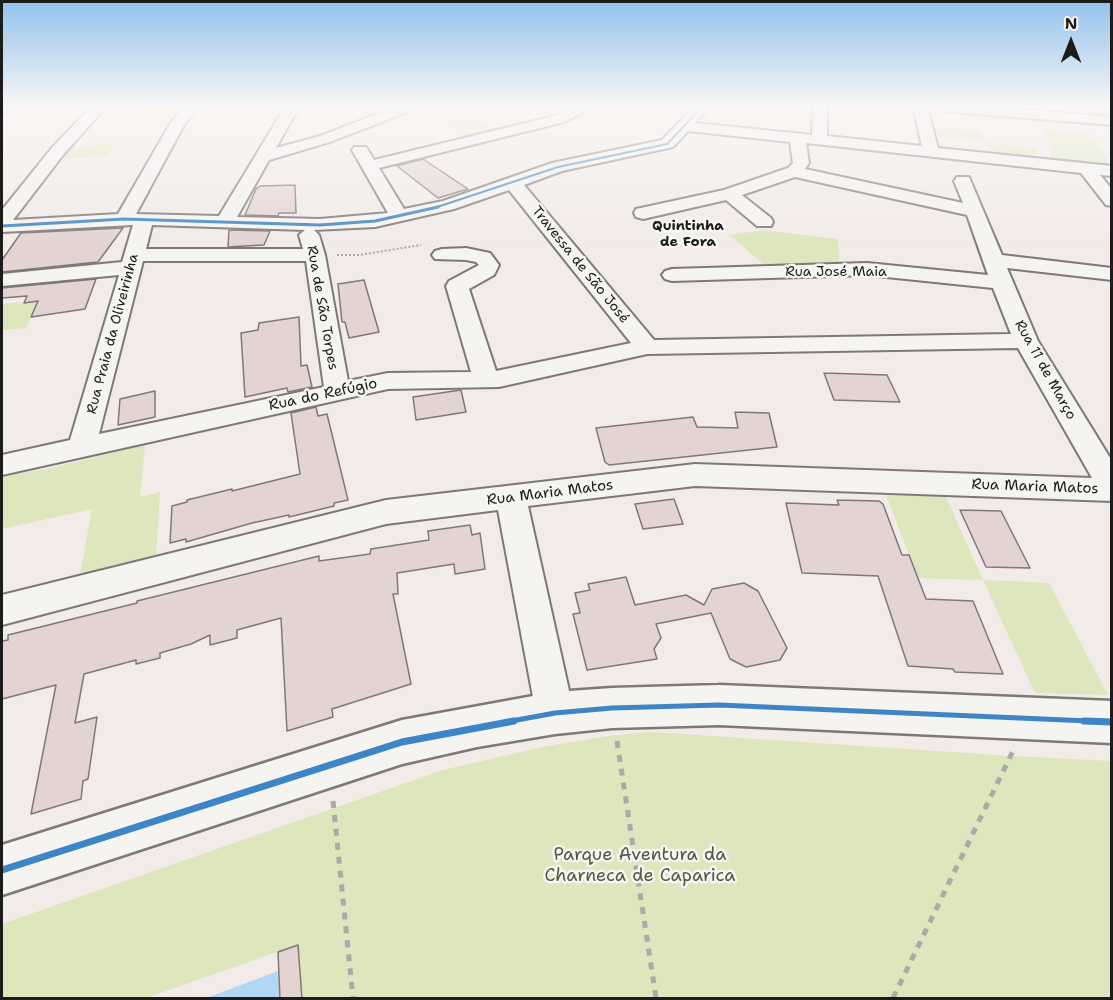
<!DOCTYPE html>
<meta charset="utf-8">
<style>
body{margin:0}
#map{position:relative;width:1113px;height:1000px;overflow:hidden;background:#f2ebe8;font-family:"Shantell Sans",sans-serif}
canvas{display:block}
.frame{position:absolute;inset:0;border:3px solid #1c1c1c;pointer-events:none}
.north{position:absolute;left:1041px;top:12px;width:60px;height:60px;-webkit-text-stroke:4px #f6f6f2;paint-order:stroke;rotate:0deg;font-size:16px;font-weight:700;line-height:24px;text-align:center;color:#1c1c1c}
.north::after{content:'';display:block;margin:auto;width:21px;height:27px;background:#1c1c1c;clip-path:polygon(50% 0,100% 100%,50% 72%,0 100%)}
</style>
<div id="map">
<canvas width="1113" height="1000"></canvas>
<div class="frame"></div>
<div class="north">N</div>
</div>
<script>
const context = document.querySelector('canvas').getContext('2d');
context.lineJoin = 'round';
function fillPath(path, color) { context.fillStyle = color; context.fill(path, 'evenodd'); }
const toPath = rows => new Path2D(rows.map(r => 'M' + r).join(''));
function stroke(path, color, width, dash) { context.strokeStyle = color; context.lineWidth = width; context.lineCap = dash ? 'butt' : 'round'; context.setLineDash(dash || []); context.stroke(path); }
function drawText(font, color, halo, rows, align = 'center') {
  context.font = font + ' "Shantell Sans",sans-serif'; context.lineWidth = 5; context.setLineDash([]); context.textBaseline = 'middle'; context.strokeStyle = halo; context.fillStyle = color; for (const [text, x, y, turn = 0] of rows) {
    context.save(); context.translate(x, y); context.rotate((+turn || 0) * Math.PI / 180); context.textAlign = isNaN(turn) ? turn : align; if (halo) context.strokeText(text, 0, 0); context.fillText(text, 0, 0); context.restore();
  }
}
fillPath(toPath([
 [182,107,173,117,132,120,143,109],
 [455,118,468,120,476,118,498,130,473,137,446,122],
 [934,126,980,131,984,142,1035,148,1039,157,988,154,984,142,936,137],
 [1042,129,1091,134,1099,144,1111,168,1061,162,1052,159,1048,150,1052,150],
 [116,143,107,156,61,159,72,146],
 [763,230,838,239,839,264,765,266,730,235],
 [38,301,26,328,2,330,2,304],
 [145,445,140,497,160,492,156,556,80,575,92,509,2,529,2,477,47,469],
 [886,495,946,497,983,580,1049,583,1108,695,1035,693,983,580,918,578],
 [652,732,1011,756,1111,761,1111,998,302,998,297,945,146,998,2,998,2,924,443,770,547,746,616,735]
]), '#dde6bc');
fillPath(toPath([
 [278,971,280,998,206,998]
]), '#b2d7f2');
const building = toPath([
 [423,159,468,189,438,198,397,166,423,159],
 [295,185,296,213,279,213,278,216,245,215,256,189,260,186,295,185],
 [123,228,98,262,2,272,2,260,21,233,123,228],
 [229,230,270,231,264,245,228,247,229,230],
 [96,279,85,309,31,317,38,301,24,303,27,296,2,298,2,288,96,279],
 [364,280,379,332,349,338,345,322,342,322,338,284,364,280],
 [299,317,301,366,307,365,312,387,288,392,287,388,245,397,241,333,258,330,259,323,299,317],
 [824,373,887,375,900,402,834,400,824,373],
 [461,390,466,412,416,420,413,397,461,390],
 [155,391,155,417,118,425,120,399,155,391],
 [316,407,318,416,327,414,348,500,334,503,334,506,289,517,289,515,252,523,186,542,186,539,170,543,172,506,187,502,187,500,232,489,232,491,300,474,291,413,316,407],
 [735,412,769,413,777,447,609,465,605,462,596,428,693,417,697,427,738,428,735,412],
 [674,499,683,524,643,529,635,504,674,499],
 [837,500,879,501,883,504,902,555,909,555,926,599,973,601,1003,674,955,672,953,669,908,666,878,576,802,573,786,503,839,505,837,500],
 [960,510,1001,511,1030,568,986,567,960,510],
 [470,525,472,535,480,533,485,569,455,574,454,564,397,573,398,594,393,594,411,684,332,709,333,717,287,731,281,618,237,630,237,638,210,645,210,635,191,644,160,653,160,658,136,664,136,660,84,674,75,723,97,717,88,779,83,781,81,799,31,814,56,685,2,699,2,641,8,640,8,635,137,603,137,601,319,556,319,561,370,554,371,549,429,540,428,531,470,525],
 [626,577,635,605,686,595,704,605,712,589,744,583,758,591,787,648,780,660,746,667,730,659,711,613,656,624,661,638,654,649,657,659,587,670,573,614,580,613,575,593,590,590,588,584,626,577],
 [298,945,302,999,280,999,278,952,298,945]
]);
fillPath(building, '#e3d4d2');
stroke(building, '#7c7978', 1.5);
const minor = toPath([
 [2,107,15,107,2,115,2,107],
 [91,107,106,107,63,155,13,220,118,214,170,124,183,107,198,107,184,125,136,214,219,216,285,107,299,107,276,148,320,136,395,107,415,107,413,110,330,142,269,160,237,217,320,219,388,213,352,150,354,147,366,147,374,160,554,116,575,107,594,107,564,122,379,168,404,209,443,201,552,163,662,140,694,107,709,107,695,123,812,135,813,107,827,107,827,136,922,146,913,107,927,107,938,148,1112,166,1112,176,1100,175,1112,189,1112,206,1106,205,1081,173,806,143,809,163,805,169,963,203,954,181,957,177,969,177,1002,255,1112,268,1112,280,1007,268,1038,341,1112,461,1112,501,695,486,528,506,574,713,569,726,555,732,541,726,536,713,498,510,386,524,2,625,2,595,386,500,695,464,1092,478,1018,348,647,354,499,387,388,389,2,475,2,455,70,440,119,275,2,286,2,274,122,262,133,225,2,232,2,210,51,149,91,107],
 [688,131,790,142,793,163,788,168,724,190,636,209,634,213,636,217,643,219,726,200,757,226,771,226,773,222,771,218,742,195,795,177,967,215,988,275,867,263,672,269,665,271,662,275,665,279,672,281,867,275,993,288,1011,334,654,340,524,185,562,171,673,147,688,131],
 [509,190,631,343,496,371,469,289,494,275,499,265,490,253,466,248,442,249,435,251,432,255,435,259,466,260,476,262,479,265,449,281,446,286,471,372,388,373,348,381,325,255,319,235,314,230,375,227,454,209,509,190],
 [152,225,305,230,299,235,303,249,146,249,152,225],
 [143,261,306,261,324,387,99,434,143,261],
 [934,107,993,107,1112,117,1112,125,941,111,934,107]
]);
const tertiary = toPath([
 [719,685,1112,701,1112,743,719,725,612,728,555,734,477,747,402,764,2,895,2,845,402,720,555,692,612,688,719,685]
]);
stroke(minor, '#7c7978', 4);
stroke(tertiary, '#7c7978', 5);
stroke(toPath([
 [337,255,359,255,421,245]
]), '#abaaa8', 2, [2, 2]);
stroke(toPath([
 [617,741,656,998],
 [333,801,353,998],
 [893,998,1013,751]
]), '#abaaa8', 5, [7, 7]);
fillPath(minor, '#f5f4f1');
fillPath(tertiary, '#f5f4f1');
stroke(toPath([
 [431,209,558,167,667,144,702,107]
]), '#3d85c6', 2);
stroke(toPath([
 [2,226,124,219,320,225,375,221,438,207]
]), '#3d85c6', 3);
stroke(toPath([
 [506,722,555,713,612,708,719,705,1112,722]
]), '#3d85c6', 5);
stroke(toPath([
 [1084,721,1112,722],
 [2,870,402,742,514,721]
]), '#3d85c6', 7);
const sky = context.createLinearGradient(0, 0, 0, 247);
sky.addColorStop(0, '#92c2ec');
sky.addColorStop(0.43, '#f9f6f5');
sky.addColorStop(1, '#f9f6f500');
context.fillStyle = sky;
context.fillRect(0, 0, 1113, 247);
drawText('bold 14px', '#1c1c1c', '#f6f6f2', [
 ["Quintinha",688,226],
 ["de Fora",688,242]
]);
drawText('14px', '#1c1c1c', '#f6f6f2', [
 ["Travessa de São José",580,265,51],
 ["Rua José Maia",836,272],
 ["Rua de São Torpes",322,308,80],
 ["Rua Praia da Oliveirinha",113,334,-75],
 ["Rua 11 de Março",1045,370,61]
]);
drawText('15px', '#1c1c1c', '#f6f6f2', [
 ["Rua do Refúgio",323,395,-12],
 ["Rua Maria Matos",1035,487,2],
 ["Rua Maria Matos",550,493,-7]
]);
drawText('18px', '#515741', '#f6f6f2', [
 ["Parque Aventura da",640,855],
 ["Charneca de Caparica",640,876]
]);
</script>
